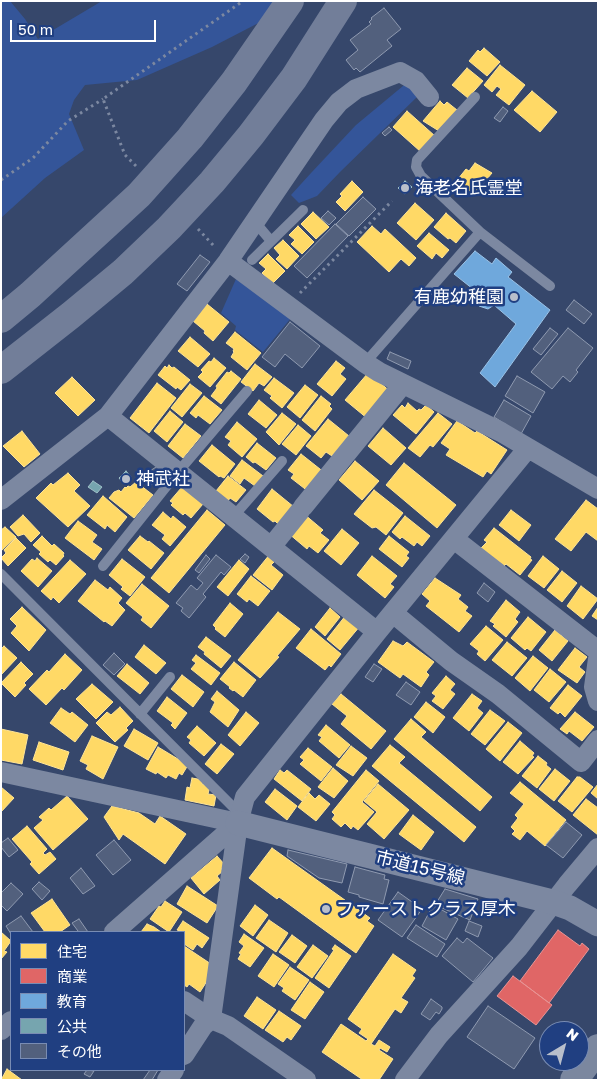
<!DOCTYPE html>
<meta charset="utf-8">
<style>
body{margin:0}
#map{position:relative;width:599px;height:1081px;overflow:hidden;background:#36476b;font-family:"Golos Text","Noto Sans JP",sans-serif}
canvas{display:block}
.frame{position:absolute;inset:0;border:2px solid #fff;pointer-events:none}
.legend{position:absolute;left:10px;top:931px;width:175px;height:140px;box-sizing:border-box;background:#203f81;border:1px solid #798cb3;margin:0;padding:6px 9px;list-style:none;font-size:15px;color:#fff}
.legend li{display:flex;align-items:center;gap:10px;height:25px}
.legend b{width:25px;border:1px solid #798cb3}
.north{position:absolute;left:539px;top:1021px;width:50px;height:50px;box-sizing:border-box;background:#203f81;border:1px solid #798cb3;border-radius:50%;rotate:37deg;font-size:14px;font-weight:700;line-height:20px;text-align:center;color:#fff}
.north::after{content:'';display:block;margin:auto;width:18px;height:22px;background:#b9bfcb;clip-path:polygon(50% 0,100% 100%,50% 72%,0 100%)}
.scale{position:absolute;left:10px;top:20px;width:146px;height:22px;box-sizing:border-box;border:2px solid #fff;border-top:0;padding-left:6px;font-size:15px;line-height:18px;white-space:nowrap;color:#fff;-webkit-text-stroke:4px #203f81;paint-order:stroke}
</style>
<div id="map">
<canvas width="599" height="1081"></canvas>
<div class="frame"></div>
<ul class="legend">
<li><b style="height:14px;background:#ffd966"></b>住宅</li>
<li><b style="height:14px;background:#e06666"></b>商業</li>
<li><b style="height:14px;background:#6fa8dc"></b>教育</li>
<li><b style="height:14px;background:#76a5af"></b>公共</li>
<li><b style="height:14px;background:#52607d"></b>その他</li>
</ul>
<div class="north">N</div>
<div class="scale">50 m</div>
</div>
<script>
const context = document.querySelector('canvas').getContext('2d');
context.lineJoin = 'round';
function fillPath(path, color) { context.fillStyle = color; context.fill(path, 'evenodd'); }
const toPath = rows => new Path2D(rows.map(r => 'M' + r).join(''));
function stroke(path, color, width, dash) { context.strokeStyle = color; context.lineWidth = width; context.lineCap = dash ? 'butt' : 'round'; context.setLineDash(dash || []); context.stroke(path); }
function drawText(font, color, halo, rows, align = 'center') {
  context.font = font + ' "Golos Text","Noto Sans JP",sans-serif'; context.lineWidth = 5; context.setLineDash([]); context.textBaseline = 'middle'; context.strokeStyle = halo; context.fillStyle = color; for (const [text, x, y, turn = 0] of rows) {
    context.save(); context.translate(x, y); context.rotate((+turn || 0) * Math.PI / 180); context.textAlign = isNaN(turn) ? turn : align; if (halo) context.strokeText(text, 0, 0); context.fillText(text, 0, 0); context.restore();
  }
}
fillPath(toPath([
 [1,1,10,1,25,19,38,39,102,1,301,1,212,47,137,80,85,85,74,100,69,114,84,150,45,178,1,218],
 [409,81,417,97,340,172,317,196,299,203,291,195,311,173,356,125],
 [236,279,291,318,263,352,235,330,236,326,221,313]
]), '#345599');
const homes = toPath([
 [484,48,500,62,487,76,469,61,478,50,480,52,484,48],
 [500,65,525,85,509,105,496,95,501,89,497,86,492,92,484,85,500,65],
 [467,68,483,81,468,98,452,85,467,68],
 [532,91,557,112,540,132,514,110,532,91],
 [440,101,444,105,447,102,457,110,439,131,423,121,440,101],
 [407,111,435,136,421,152,393,127,407,111],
 [475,163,492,173,475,193,473,191,469,196,454,184,466,169,469,171,475,163],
 [352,181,363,192,345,211,336,202,342,196,340,194,352,181],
 [415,203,434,220,416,240,397,223,415,203],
 [313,212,329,227,316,239,301,224,313,212],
 [446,213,466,231,456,243,450,238,448,239,434,227,446,213],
 [298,226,314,242,302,254,291,244,295,240,289,235,298,226],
 [372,226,381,234,385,229,416,258,409,266,401,259,389,272,357,242,372,226],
 [429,233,449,250,442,258,436,253,432,259,417,246,429,233],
 [283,240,299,256,287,269,276,259,280,255,274,248,283,240],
 [268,254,285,271,272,284,262,273,266,269,259,263,268,254],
 [207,304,229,322,213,341,204,333,205,331,193,321,207,304],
 [235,332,261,353,247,370,231,357,234,352,233,351,234,349,226,343,235,332],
 [190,337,210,354,198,367,178,351,190,337],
 [214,358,226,368,210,387,198,377,203,372,201,370,209,361,211,362,214,358],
 [336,361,345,368,340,374,346,379,332,396,317,384,336,361],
 [255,364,272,377,264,386,259,383,253,391,241,382,255,364],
 [169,365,172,368,174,367,190,380,181,390,177,387,176,389,158,375,165,366,167,368,169,365],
 [231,371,241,379,221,404,211,396,217,388,216,386,227,372,229,373,231,371],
 [368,373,391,392,368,419,345,400,368,373],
 [72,377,95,400,78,416,55,393,72,377],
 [274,378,294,393,282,408,270,398,272,396,264,390,274,378],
 [157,383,176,398,149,433,130,418,157,383],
 [190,384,202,393,182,417,171,408,190,384],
 [305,385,318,395,300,418,287,407,305,385],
 [204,396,222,410,210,424,198,415,196,418,190,413,204,396],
 [321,396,331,404,329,406,332,409,315,431,302,420,321,396],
 [259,400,277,415,266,428,248,414,259,400],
 [408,403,417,411,419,409,421,410,426,405,434,412,416,434,393,415,402,405,405,408,408,403],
 [170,411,183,422,167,442,154,431,170,411],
 [282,413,296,424,279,445,266,432,282,413],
 [438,413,452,424,433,447,430,445,420,457,408,448,438,413],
 [328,419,349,436,332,456,326,452,321,458,306,446,328,419],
 [457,421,475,433,477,431,507,450,491,474,487,471,483,477,446,455,450,449,441,443,457,421],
 [237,422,257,439,242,457,228,445,231,441,225,437,237,422],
 [185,424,201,436,183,458,168,446,185,424],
 [298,425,311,436,296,455,282,444,298,425],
 [383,428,406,448,391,465,368,446,383,428],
 [22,431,40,454,24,467,3,446,22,431],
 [257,443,276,458,266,470,255,462,253,463,246,457,257,443],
 [212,445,235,464,224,478,220,476,219,477,199,461,212,445],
 [301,454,325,473,309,492,291,478,294,474,288,470,301,454],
 [242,460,263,476,255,486,244,478,240,484,230,476,242,460],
 [355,461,379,481,362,500,339,480,355,461],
 [404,463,456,505,437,528,386,485,404,463],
 [68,473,80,485,74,491,90,506,68,527,36,498,51,483,53,485,68,473],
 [228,476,246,490,236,502,230,498,228,501,216,491,228,476],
 [136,482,153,495,134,518,109,498,114,492,119,490,121,492,125,487,126,488,128,486,130,487,136,482],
 [182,487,203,504,191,518,185,513,183,515,171,505,173,503,170,501,182,487],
 [272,489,294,507,279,525,275,521,273,522,257,509,272,489],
 [374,490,403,513,386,535,376,527,372,528,354,514,374,490],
 [103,496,127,517,115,532,107,525,105,529,87,515,103,496],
 [586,500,598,509,598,541,586,532,571,551,555,539,586,500],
 [207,510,225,525,169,593,151,578,207,510],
 [511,510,531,525,519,541,499,525,511,510],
 [163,512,171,519,173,516,186,527,170,546,162,539,165,535,152,525,163,512],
 [304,514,323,530,320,533,329,540,318,553,309,546,307,549,288,533,304,514],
 [23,515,40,533,31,542,24,534,18,536,10,527,23,515],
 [405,516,430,536,422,546,417,542,414,546,402,537,400,539,392,532,405,516],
 [78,521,97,535,92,542,102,549,94,560,65,538,78,521],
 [5,527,16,537,1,551,1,530,5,527],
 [494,528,531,557,530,559,532,560,520,575,506,564,504,566,481,548,487,542,484,540,494,528],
 [342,529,359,543,341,565,324,551,342,529],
 [42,536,52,546,54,544,64,553,63,555,64,556,56,565,50,560,48,562,39,554,41,552,33,545,42,536],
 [140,536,148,542,149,541,164,553,151,569,128,550,140,536],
 [389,536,409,552,406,556,409,558,402,567,379,549,389,536],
 [16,538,26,548,8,566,1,558,6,553,4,550,16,538],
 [270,554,277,559,271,565,283,575,272,590,253,575,270,554],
 [372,556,397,576,390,584,394,587,385,598,357,575,372,556],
 [543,556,559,569,544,588,528,576,543,556],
 [37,558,52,571,38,587,21,571,32,559,35,561,37,558],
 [122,559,145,577,130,596,121,589,123,587,109,575,122,559],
 [70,560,86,574,59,603,53,597,51,600,41,591,70,560],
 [239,560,249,569,228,596,217,587,239,560],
 [562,571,577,583,562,602,547,590,562,571],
 [251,576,270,591,258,606,249,599,247,602,237,594,251,576],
 [435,578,461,595,458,599,468,607,465,611,472,616,459,632,426,606,430,601,422,594,435,578],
 [95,580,108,590,110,587,122,598,118,603,125,610,112,626,105,621,104,622,78,601,95,580],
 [142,584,169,606,151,628,141,620,143,617,126,603,142,584],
 [581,586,598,599,583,619,567,606,581,586],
 [506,600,520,612,515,619,518,622,506,637,493,626,495,624,490,621,506,600],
 [230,603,243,614,225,637,215,629,216,628,213,625,230,603],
 [22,607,46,630,29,651,11,633,17,626,10,619,22,607],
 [598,607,598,620,592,616,598,607],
 [330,608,340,617,325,636,315,627,330,608],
 [278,612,300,629,277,656,279,657,260,678,238,660,278,612],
 [346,615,360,626,340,650,327,639,346,615],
 [528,617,546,632,531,651,527,648,525,650,511,638,528,617],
 [486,626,503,640,485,661,477,654,479,651,470,644,486,626],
 [311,629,341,654,331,667,329,665,325,670,296,648,311,629],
 [555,630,568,641,552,661,539,650,555,630],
 [206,637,231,656,221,668,204,654,205,652,198,647,206,637],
 [393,641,403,646,407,642,434,662,426,672,429,675,421,687,403,674,400,678,378,662,393,641],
 [507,642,527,658,512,676,492,660,507,642],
 [144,645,166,663,156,674,135,657,144,645],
 [4,646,17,658,1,675,1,649,4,646],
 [575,648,587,657,579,667,585,672,577,683,558,670,575,648],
 [65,654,82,670,64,690,62,688,46,705,29,689,47,670,49,672,65,654],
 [196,655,220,673,211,685,191,669,196,663,192,660,196,655],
 [533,656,548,668,530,691,515,678,533,656],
 [21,662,33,674,24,683,26,685,15,697,1,683,21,662],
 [234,662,256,680,243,697,234,690,233,691,229,688,230,687,220,679,234,662],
 [127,664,149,683,140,694,117,676,127,664],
 [550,669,566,682,549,702,534,690,550,669],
 [182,675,204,692,193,707,171,689,182,675],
 [446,676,455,684,450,690,455,694,443,709,432,701,436,696,432,693,446,676],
 [92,684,113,702,96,719,76,699,92,684],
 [568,685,582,696,565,717,560,712,558,714,550,708,568,685],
 [217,691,239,710,228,727,210,712,215,702,211,699,217,691],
 [341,694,386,731,371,749,341,724,347,716,332,704,341,694],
 [472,694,482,701,477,708,483,713,469,731,453,718,472,694],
 [167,697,187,713,175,729,171,725,173,723,157,711,167,697],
 [426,702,445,717,433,733,414,717,426,702],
 [120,707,133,721,126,728,128,730,115,742,96,723,107,712,111,715,120,707],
 [61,708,70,714,72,712,88,725,75,742,50,723,61,708],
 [490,710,505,721,485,745,471,734,490,710],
 [246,712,259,723,240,746,228,735,246,712],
 [575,712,594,727,582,741,569,731,567,734,560,729,575,712],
 [411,719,426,732,421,737,492,797,480,811,394,739,411,719],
 [508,722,522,733,500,761,486,749,508,722],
 [326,725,350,745,339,758,319,741,322,737,318,735,326,725],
 [197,726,216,743,204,756,189,743,191,740,187,737,197,726],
 [1,729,28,735,22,764,1,760,1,729],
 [134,729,158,743,148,760,124,746,134,729],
 [92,736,118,747,103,779,86,769,88,765,80,761,92,736],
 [520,741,534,753,532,756,534,757,518,774,503,762,520,741],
 [39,742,69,752,63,770,33,760,39,742],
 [221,744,234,754,217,774,205,764,221,744],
 [390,745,405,757,399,763,476,827,464,842,372,766,390,745],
 [351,746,367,758,353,776,336,765,351,746],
 [158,747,188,765,182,775,179,773,176,779,168,775,166,778,157,772,156,774,146,769,158,747],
 [308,748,332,767,321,781,300,764,304,760,300,757,308,748],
 [538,756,547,763,546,765,551,769,537,788,522,776,538,756],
 [333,768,348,781,334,798,318,787,333,768],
 [555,769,570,781,554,801,539,789,555,769],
 [280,770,284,773,287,770,311,789,302,801,274,779,280,770],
 [366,770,379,781,362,802,374,812,358,830,353,826,351,829,345,823,341,827,332,819,335,815,332,812,366,770],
 [577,777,580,777,593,787,572,812,558,801,577,777],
 [192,778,203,780,202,784,210,786,208,794,216,795,214,806,185,800,187,787,190,788,192,778],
 [520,782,566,820,545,846,527,831,520,840,512,834,515,831,511,827,518,818,515,815,524,804,510,793,520,782],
 [378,784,409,810,384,839,367,824,377,812,364,801,378,784],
 [598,784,598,799,591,793,598,784],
 [1,787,14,798,1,812,1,787],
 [275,789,297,806,287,820,265,802,275,789],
 [309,793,315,799,319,795,330,804,316,821,298,807,309,793],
 [67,796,88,819,53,850,34,828,43,820,39,817,49,808,51,810,67,796],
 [586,799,598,808,598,835,573,815,586,799],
 [112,806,139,813,155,824,160,816,186,834,165,864,123,834,119,840,104,817,112,806],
 [413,815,434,832,421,850,399,834,413,815],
 [27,826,47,849,43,853,45,855,50,852,56,859,39,874,30,864,32,862,12,839,27,826],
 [272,848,370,918,367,921,374,926,356,953,279,897,277,899,249,878,272,848],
 [217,856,225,865,221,869,223,871,217,876,220,880,204,894,191,878,217,856],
 [187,886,218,906,207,923,177,904,187,886],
 [52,899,70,925,60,932,45,932,31,913,52,899],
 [165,901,182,912,169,932,150,919,159,906,161,907,165,901],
 [255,905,268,915,253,936,240,926,255,905],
 [269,920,288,933,276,952,256,938,269,920],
 [183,921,209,938,202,948,197,944,193,950,184,944,184,932,177,930,183,921],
 [147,924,154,927,161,932,141,932,147,924],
 [1,932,11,941,4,951,7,952,1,959,1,932],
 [244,934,264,948,250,967,238,959,241,954,239,953,244,946,239,942,244,934],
 [292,935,307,946,295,963,279,952,292,935],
 [313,945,328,956,312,978,297,967,313,945],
 [335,945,351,956,329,988,315,978,334,950,332,949,335,945],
 [184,946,214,966,211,975,200,992,189,984,187,987,184,985,184,946],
 [273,954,289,965,274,987,258,976,273,954],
 [393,954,416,970,412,976,415,978,401,998,408,1002,401,1013,395,1009,371,1044,375,1046,379,1040,390,1047,387,1052,380,1048,379,1050,393,1059,379,1080,363,1080,322,1052,341,1024,366,1041,368,1039,359,1033,362,1029,348,1019,393,954],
 [290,967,309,980,295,1000,282,991,284,988,278,984,290,967],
 [310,982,324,992,305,1019,291,1010,310,982],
 [257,997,276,1010,263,1029,244,1016,257,997],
 [279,1011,301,1026,291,1040,287,1037,283,1042,265,1030,279,1011],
 [7,1069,22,1080,1,1080,7,1069]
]);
fillPath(homes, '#ffd966');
stroke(homes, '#ffe494', 1);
const shops = toPath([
 [558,930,580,946,582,943,589,949,549,1003,520,981,558,930],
 [513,976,552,1005,536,1025,497,996,513,976]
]);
fillPath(shops, '#e06666');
stroke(shops, '#e99494', 1);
const schools = toPath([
 [475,251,492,264,496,258,512,272,508,277,550,310,495,387,480,373,516,324,494,305,488,309,479,306,476,299,478,293,454,274,475,251]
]);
fillPath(schools, '#6fa8dc');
stroke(schools, '#9ac2e6', 1);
const public = toPath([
 [405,181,412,187,405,194,398,188,405,181],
 [126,471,131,477,124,484,119,478,126,471],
 [93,481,102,487,97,493,88,487,93,481]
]);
fillPath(public, '#76a5af');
stroke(public, '#9fc0c7', 1);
const building = toPath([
 [384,8,401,29,387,40,392,46,360,72,356,68,354,70,346,60,358,50,350,40,371,24,369,22,372,19,371,18,384,8],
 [503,107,508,111,500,122,494,118,503,107],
 [389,127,392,130,385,136,382,133,389,127],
 [363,197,376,209,349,236,336,224,363,197],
 [328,211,336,218,329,225,321,218,328,211],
 [335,224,348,236,307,278,294,266,335,224],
 [200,255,210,262,187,291,177,284,200,255],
 [574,300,592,314,584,324,566,310,574,300],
 [290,322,320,346,302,368,285,354,275,367,262,357,290,322],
 [550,328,558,334,541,355,533,349,550,328],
 [568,328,593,348,576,370,578,372,570,382,563,376,552,389,531,372,568,328],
 [390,352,411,361,408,369,387,359,390,352],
 [517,376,545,392,533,413,505,396,517,376],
 [504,400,531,416,521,434,494,417,504,400],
 [159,465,166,475,148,487,141,477,159,465],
 [245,554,249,557,245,563,240,559,245,554],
 [206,555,210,559,199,573,195,570,206,555],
 [216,555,231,567,224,575,221,572,203,594,206,597,189,618,181,611,183,608,176,603,191,585,197,590,203,583,197,578,216,555],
 [484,583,495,592,488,602,477,593,484,583],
 [114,653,125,664,114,675,103,665,114,653],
 [374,664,382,669,373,682,365,677,374,664],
 [406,682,420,692,411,705,396,695,406,682],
 [566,822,582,835,563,858,546,845,566,822],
 [8,838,18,850,9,857,1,847,1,843,8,838],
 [114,840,131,860,113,875,96,855,114,840],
 [288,850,347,864,342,883,319,878,287,856,288,850],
 [355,867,385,875,384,879,389,880,383,904,359,897,359,895,348,892,355,867],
 [81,868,95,886,83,894,70,878,81,868],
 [39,882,50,891,42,900,32,889,39,882],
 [11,883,23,894,7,911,1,905,1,893,11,883],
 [445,889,478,899,470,920,435,905,445,889],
 [398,892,422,909,402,937,378,920,398,892],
 [433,905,458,919,446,940,422,926,433,905],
 [21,916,33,932,11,932,11,934,6,926,21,916],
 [79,919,88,932,76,932,78,931,72,923,79,919],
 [469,921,482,926,478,937,465,931,469,921],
 [416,925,445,944,437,957,407,938,416,925],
 [457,938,463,943,467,938,493,958,473,982,442,956,457,938],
 [431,999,442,1007,442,1009,439,1014,436,1012,430,1020,421,1014,431,999],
 [488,1006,535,1038,514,1069,467,1037,488,1006],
 [87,1070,94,1071,90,1077,84,1074,87,1070],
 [150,1070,158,1070,152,1080,143,1080,150,1070]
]);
fillPath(building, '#52607d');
stroke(building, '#8f9ab0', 1);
stroke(toPath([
 [136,166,125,155,103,99,243,1],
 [1,180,33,158,68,121,103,99],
 [198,229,214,246],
 [300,293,392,201]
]), '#7c88a1', 3, [2.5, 4]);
stroke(toPath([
 [255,222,271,241],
 [480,232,550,286],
 [252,260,303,210],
 [365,363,480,232,421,176,416,167,417,160,475,97],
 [233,517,282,461],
 [103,566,178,472,247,391],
 [1,574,240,814],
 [140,714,170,677]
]), '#7c88a1', 10);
stroke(toPath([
 [228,261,365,363,379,372,501,432,598,489],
 [108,416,377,632],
 [1,500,108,416,228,261,324,120,339,102,356,89,400,72,416,81,429,97],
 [303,507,403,384],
 [454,539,598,651],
 [271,547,300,511],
 [393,613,451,661,498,694,581,762,598,740],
 [598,659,594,687,598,701],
 [1,772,238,823],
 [114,932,238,823],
 [184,1001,211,1019,228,1026,306,1080],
 [1,1030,11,1021],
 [184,1055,203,1026,211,1019,238,823,245,797,377,632,528,448],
 [167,1080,174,1070],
 [405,1080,439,1035,519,947,567,885,598,848]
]), '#7c88a1', 20);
stroke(toPath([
 [238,823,553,902,570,908,598,924]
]), '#7c88a1', 25);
stroke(toPath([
 [574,1080,598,1048]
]), '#7b879f', 28);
stroke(toPath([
 [1,319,30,295,139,195,190,138,234,82,290,1],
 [1,370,71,315,123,272,169,228,212,182,251,135,294,78,343,1]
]), '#727e99', 28);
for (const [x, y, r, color] of [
 [405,188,5,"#b9bfcb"],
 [514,297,5,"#b9bfcb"],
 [126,479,5,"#b9bfcb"],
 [326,909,5,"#b9bfcb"]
]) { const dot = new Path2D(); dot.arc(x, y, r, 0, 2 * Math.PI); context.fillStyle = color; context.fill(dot); stroke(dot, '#203f81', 2); }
drawText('18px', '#fff', '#203f81', [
 ["海老名氏霊堂",415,188],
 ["有鹿幼稚園",504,297,"right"],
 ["神武社",136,479],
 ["ファーストクラス厚木",336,909]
], 'left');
drawText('18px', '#fff', '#203f81', [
 ["市道15号線",420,868,14]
]);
</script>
